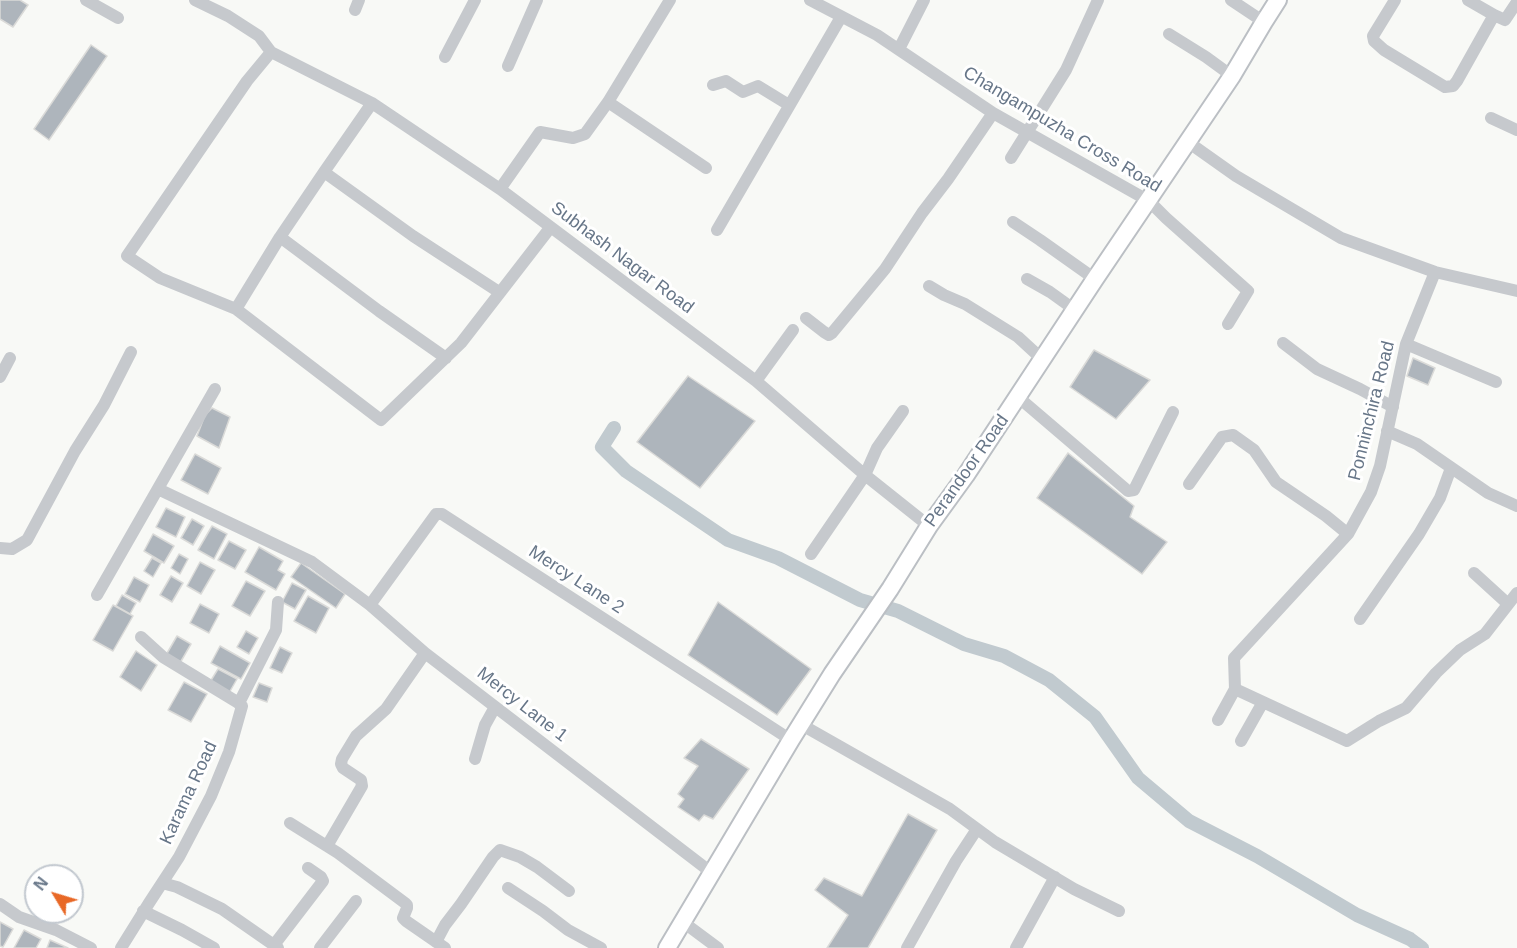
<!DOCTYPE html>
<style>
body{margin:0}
#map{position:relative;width:1517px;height:948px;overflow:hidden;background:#f8f9f6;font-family:Helvetica,sans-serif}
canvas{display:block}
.north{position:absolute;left:24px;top:864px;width:60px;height:60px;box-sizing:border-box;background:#fff;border:2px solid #c2c8cf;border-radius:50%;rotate:308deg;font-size:16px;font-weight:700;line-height:24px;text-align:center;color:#677688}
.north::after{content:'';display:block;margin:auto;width:21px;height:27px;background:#e86826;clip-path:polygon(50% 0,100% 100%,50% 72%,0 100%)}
</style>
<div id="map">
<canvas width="1517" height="948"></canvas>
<div class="north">N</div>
</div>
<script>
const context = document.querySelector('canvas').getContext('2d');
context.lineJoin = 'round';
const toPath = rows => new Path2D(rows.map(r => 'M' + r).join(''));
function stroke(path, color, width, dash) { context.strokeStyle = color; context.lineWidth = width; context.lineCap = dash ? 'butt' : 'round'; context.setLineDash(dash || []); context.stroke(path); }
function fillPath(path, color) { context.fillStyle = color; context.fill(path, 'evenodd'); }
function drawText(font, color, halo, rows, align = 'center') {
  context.font = font + ' Helvetica,sans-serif'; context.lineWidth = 6; context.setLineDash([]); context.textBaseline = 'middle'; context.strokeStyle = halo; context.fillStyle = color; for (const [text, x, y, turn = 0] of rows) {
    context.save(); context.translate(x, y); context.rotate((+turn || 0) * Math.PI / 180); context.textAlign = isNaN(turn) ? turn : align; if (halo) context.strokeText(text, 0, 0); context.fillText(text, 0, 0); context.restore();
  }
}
stroke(toPath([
 [614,428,602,447,626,471,728,540,778,558,860,600,898,611,964,644,1004,656,1049,680,1095,717,1138,778,1189,821,1257,856,1357,915,1410,939,1422,948]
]), '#c1cacf', 14);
const building = toPath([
 [0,0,20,0,28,5,13,27,0,19,0,0],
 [91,45,107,56,49,140,34,129,91,45],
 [1094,350,1150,380,1116,419,1070,387,1094,350],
 [1413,358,1435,368,1428,385,1407,376,1413,358],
 [688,376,755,421,700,488,637,442,688,376],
 [212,408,230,417,219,448,197,436,205,415,212,408],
 [1068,453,1134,506,1130,517,1167,542,1142,574,1037,498,1068,453],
 [195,454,221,468,208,494,181,480,195,454],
 [166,508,185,517,176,537,156,527,166,508],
 [192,519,204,526,193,545,181,538,192,519],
 [212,526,227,534,214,559,198,550,212,526],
 [153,534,174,546,164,563,144,551,153,534],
 [229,541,246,550,235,569,218,560,229,541],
 [259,547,283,561,278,570,285,574,276,590,245,572,259,547],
 [179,554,188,559,180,574,171,568,179,554],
 [152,558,161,563,153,577,144,571,152,558],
 [200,562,215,570,201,594,187,586,200,562],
 [301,563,345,594,336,608,291,577,301,563],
 [171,576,183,583,172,602,160,595,171,576],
 [134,577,149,585,140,602,125,594,134,577],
 [246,581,265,591,250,616,232,606,246,581],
 [292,583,306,590,295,609,282,602,292,583],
 [122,595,136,603,130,614,116,606,122,595],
 [308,596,329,608,316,633,294,621,308,596],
 [718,602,811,669,777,715,688,655,718,602],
 [200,604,219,614,209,633,190,623,200,604],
 [113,605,133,616,113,651,93,640,113,605],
 [246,631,258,638,249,654,237,647,246,631],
 [177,636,191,644,180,663,166,655,177,636],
 [220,646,250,663,241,679,211,663,220,646],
 [280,647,292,653,282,673,270,668,280,647],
 [136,651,157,665,141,691,120,677,136,651],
 [218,669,237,679,229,693,210,682,218,669],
 [184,682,207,694,191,722,168,710,184,682],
 [259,683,272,688,267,702,253,697,259,683],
 [701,739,749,769,713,819,704,815,699,821,678,807,684,799,678,794,698,766,684,758,701,739],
 [908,814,937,830,868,948,827,948,848,915,815,890,824,878,862,896,908,814],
 [0,922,13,929,3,947,0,946,0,922],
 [24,930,41,939,36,948,14,948,24,930],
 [50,940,68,948,47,948,50,940]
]);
fillPath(building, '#aeb5bc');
stroke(building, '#dadad8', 1.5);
const secondary = toPath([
 [667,948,791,740,832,674,890,589,929,526,966,475,1095,279,1232,76,1264,22,1278,0]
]);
stroke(secondary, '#bbbfc4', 20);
stroke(toPath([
 [86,0,118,18],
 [195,0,228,16,259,36,271,52,372,103,500,189,756,381,865,475,929,526],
 [810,0,877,35,993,113,1149,201,1166,218,1248,291,1228,324],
 [1231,0,1264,22],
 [1395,0,1373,36,1374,41,1384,50,1445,87,1453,86,1457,81,1494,15,1468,0],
 [355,10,359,0],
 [1494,15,1505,20,1517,2],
 [1169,34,1206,57,1232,76],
 [899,49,924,0],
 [271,52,247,81,127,256,160,278,236,309,381,420,461,343,550,228],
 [445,57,475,0],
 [508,66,537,0],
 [713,85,726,81,743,92,758,86,789,105],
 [608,102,706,168],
 [1491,118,1517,130],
 [1188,142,1236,176,1341,238,1435,272,1517,291],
 [1011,158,1066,70,1098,0],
 [324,172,413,236,499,292],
 [500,189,540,132,573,138,585,134,608,102,670,0],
 [1013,222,1040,240,1095,279],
 [717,230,841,17],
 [280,237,379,311,446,358],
 [1435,272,1406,344,1380,466,1371,492,1348,534,1234,658,1235,689,1347,741,1379,721,1406,708,1436,673,1460,650,1485,634,1517,593],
 [1027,279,1050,292,1075,310],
 [929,286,944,295,965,304,1018,337,1043,360],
 [236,309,280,237,324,172,372,103],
 [806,318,824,332,829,335,832,333,885,269,922,213,948,179,993,113],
 [1283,343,1317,369,1360,389,1393,407],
 [1406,344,1496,382],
 [0,377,10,358],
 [756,381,793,330],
 [1018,397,1128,491,1134,490,1173,412],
 [1387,431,1417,444,1488,493,1517,506],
 [1189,484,1222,437,1233,435,1254,450,1276,482,1326,516,1348,534],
 [158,489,312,562,370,605,425,653,712,873],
 [0,548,12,549,27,540,75,451,104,405,131,352],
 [811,554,865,475,877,448,903,411],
 [1474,573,1508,604],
 [97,595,215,389],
 [370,605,436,514,442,514,791,740],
 [1360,619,1419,534,1440,498,1451,468],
 [239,703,276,630,278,602],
 [1218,720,1235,689],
 [802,725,950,809,995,842,1074,889,1119,911],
 [1241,741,1263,702],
 [475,759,485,725,495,707],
 [290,823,338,853,405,903,407,905,407,908,403,918,406,921,445,948],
 [327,846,362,786,361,780,343,768,341,764,342,759,356,736,386,709,425,653],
 [162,883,177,887,222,909,278,948],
 [508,888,543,911,568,930,601,948],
 [0,904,19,917,56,930,91,948],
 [143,911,182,930,214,948],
 [683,922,718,948],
 [436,942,445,925,461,904,493,857,500,850,520,857,537,867,569,891],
 [274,945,323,881,321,877,308,868],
 [121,948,149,903,179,857,211,796,229,752,242,706,237,702,163,657,141,637],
 [320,948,356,901],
 [907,948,956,861,977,829],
 [1016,948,1055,877]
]), '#c6c9cd', 12);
stroke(secondary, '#fff', 16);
drawText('18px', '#677688', '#fff', [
 ["Changampuzha Cross Road",1062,130,31],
 ["Subhash Nagar Road",622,258,37],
 ["Ponninchira Road",1372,411,-76],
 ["Perandoor Road",967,471,-55],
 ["Mercy Lane 2",576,580,33],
 ["Mercy Lane 1",522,705,38],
 ["Karama Road",189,793,-65]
]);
</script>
